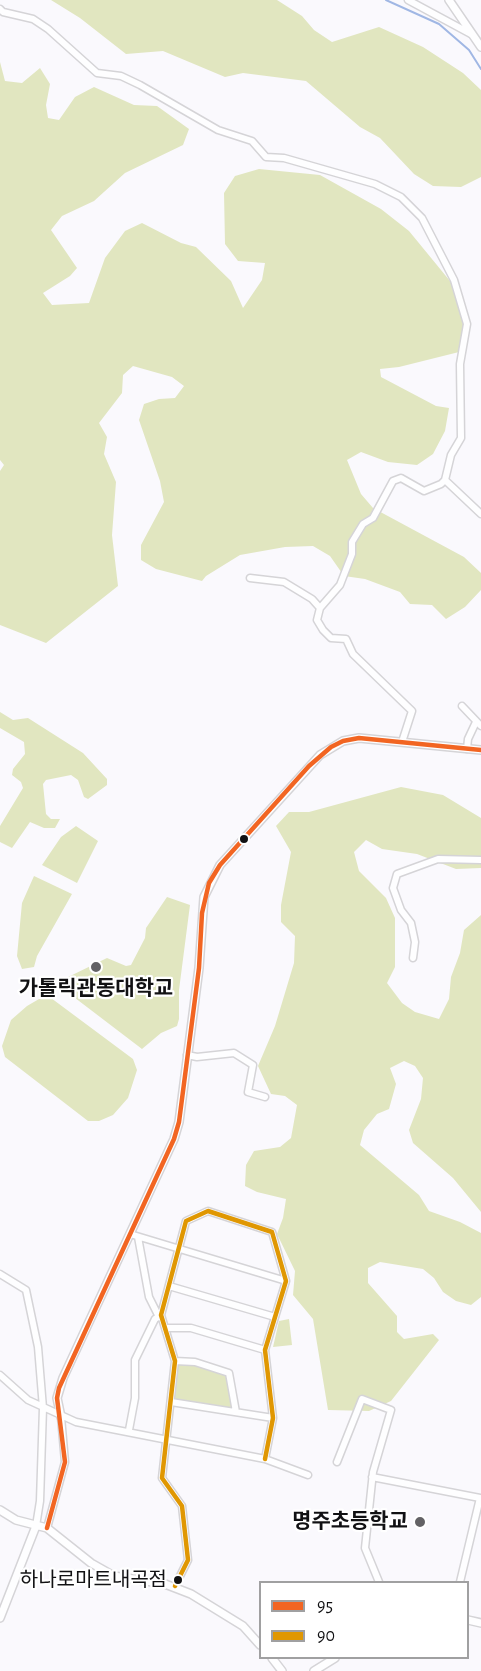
<!DOCTYPE html>
<meta charset="utf-8">
<style>
body{margin:0}
#map{position:relative;width:481px;height:1671px;overflow:hidden;background:#faf9fd;font-family:"Alegreya Sans",sans-serif}
canvas{display:block}
.legend{position:absolute;left:259px;top:1581px;width:210px;height:78px;box-sizing:border-box;background:#fff;border:2px solid #a0a0a1;margin:0;padding:8px 10px;list-style:none;font-size:18px;color:#111113}
.legend li{display:flex;align-items:center;gap:12px;height:30px}
.legend b{width:30px;border:2px solid #a0a0a1}
</style>
<div id="map">
<canvas width="481" height="1671"></canvas>
<ul class="legend">
<li><b style="height:8px;background:#f26522"></b>95</li>
<li><b style="height:8px;background:#e09702"></b>90</li>
</ul>
</div>
<script>
const context = document.querySelector('canvas').getContext('2d');
context.lineJoin = 'round';
function fillPath(path, color) { context.fillStyle = color; context.fill(path, 'evenodd'); }
const toPath = rows => new Path2D(rows.map(r => 'M' + r).join(''));
function stroke(path, color, width, dash) { context.strokeStyle = color; context.lineWidth = width; context.lineCap = dash ? 'butt' : 'round'; context.setLineDash(dash || []); context.stroke(path); }
function drawText(font, color, halo, rows, align = 'center') {
  context.font = font + ' "Alegreya Sans","Noto Sans KR",sans-serif'; context.lineWidth = 4.5; context.setLineDash([]); context.textBaseline = 'middle'; context.strokeStyle = halo; context.fillStyle = color; for (const [text, x, y, turn = 0] of rows) {
    context.save(); context.translate(x, y); context.rotate((+turn || 0) * Math.PI / 180); context.textAlign = isNaN(turn) ? turn : align; if (halo) context.strokeText(text, 0, 0); context.fillText(text, 0, 0); context.restore();
  }
}
fillPath(toPath([
 [51,0,277,0,302,16,314,30,332,42,379,27,423,47,463,73,481,90,481,177,461,187,433,186,414,174,380,138,360,127,306,81,243,73,225,77,163,51,126,54,80,18],
 [0,62,5,81,22,83,40,68,50,84,46,105,48,118,59,120,75,97,94,87,134,105,157,106,189,129,183,145,125,173,94,201,62,216,51,230,77,268,70,276,43,293,52,305,89,303,105,258,125,231,142,223,181,243,196,247,231,281,243,308,262,280,265,263,238,261,225,244,224,193,235,176,259,169,320,175,381,209,409,231,450,281,460,304,464,332,459,352,399,367,380,369,381,377,436,406,449,408,445,431,433,454,417,465,388,462,361,452,347,460,361,494,373,508,464,557,481,573,481,590,465,607,446,619,432,605,410,604,400,592,365,579,344,576,330,556,313,546,285,547,240,555,206,576,202,581,156,569,141,560,141,545,164,502,160,481,139,420,144,404,159,399,175,398,184,386,172,377,133,366,123,375,122,393,99,423,107,437,104,454,116,482,112,535,118,586,46,643,0,625,0,471,4,465,0,460],
 [0,712,13,720,28,718,83,753,107,779,107,785,88,799,84,797,78,780,71,775,46,780,43,784,46,814,51,819,60,819,55,828,44,828,30,822,12,848,0,842,0,826,23,788,21,782,12,775,13,769,25,754,24,742,0,728],
 [401,787,443,795,481,818,481,868,456,869,417,854,382,849,366,840,354,852,359,871,386,898,395,918,395,967,387,983,402,1003,415,1012,439,1019,449,999,451,977,460,953,464,930,481,915,481,1212,453,1178,413,1143,409,1130,421,1099,423,1078,415,1066,404,1061,390,1068,396,1084,389,1109,377,1114,364,1130,360,1145,419,1195,429,1211,460,1222,481,1233,481,1297,471,1305,456,1301,443,1292,434,1278,423,1269,380,1262,368,1268,368,1283,397,1316,397,1332,404,1339,433,1334,439,1340,391,1401,369,1411,328,1410,313,1319,293,1295,295,1271,277,1234,283,1218,286,1199,257,1192,245,1186,246,1165,254,1151,280,1147,291,1138,297,1105,285,1096,271,1094,258,1066,275,1026,294,963,295,936,281,922,281,905,291,852,276,826,289,812,309,812],
 [76,826,98,841,77,883,42,865,61,837],
 [34,876,72,894,37,956,34,967,22,969,17,956,22,903],
 [167,897,190,905,179,990,179,1019,177,1026,161,1033,142,1049,62,988,63,983,64,979,107,958,126,966,131,965,145,938,146,928],
 [51,998,133,1059,137,1070,128,1098,113,1115,99,1121,88,1121,5,1057,2,1046,11,1020,27,1006,39,999],
 [289,1319,292,1345,273,1347,279,1321],
 [175,1361,195,1362,229,1373,236,1412,171,1402]
]), '#e1e6c0');
stroke(toPath([
 [386,0,439,24,469,50,481,69]
]), '#a0b7e4', 2);
const minor = toPath([
 [408,0,471,34],
 [0,9,3,12,33,19,48,29,97,73,121,76,140,85,218,130,252,141,266,157,284,158,375,184,401,197,422,218,454,280,467,324,460,364,461,438,451,455,445,480],
 [250,578,284,582,312,599,320,608,317,620,323,630,331,638,346,639,353,654,412,711,402,742],
 [320,608,340,585,352,554,352,542,363,524,373,518,393,481,401,478,424,491,441,484,445,480,481,514],
 [462,706,481,726],
 [467,749,468,739,476,722],
 [413,958,415,942,411,923,401,910,393,888,397,874,438,859,481,860],
 [187,1055,197,1057,234,1053,253,1065,248,1092,265,1097],
 [130,1234,286,1281],
 [138,1237,149,1297,159,1317],
 [0,1274,26,1290,38,1347,43,1408,40,1501,36,1526],
 [169,1286,275,1317],
 [165,1328,191,1328,265,1350],
 [175,1361,195,1362,229,1373,236,1412],
 [0,1375,28,1400,76,1422,265,1459,308,1475],
 [171,1402,273,1418],
 [129,1430,135,1398,135,1360,155,1319,161,1315],
 [337,1462,362,1399,391,1410,373,1472,365,1548,379,1582],
 [372,1477,480,1498,460,1582],
 [47,1528,65,1462,61,1417],
 [175,1586,188,1560,182,1506,162,1478,175,1361,161,1315,186,1221,208,1211,272,1232,286,1281,265,1350,273,1418,265,1459]
]);
const tertiary = toPath([
 [449,0,481,47],
 [61,1417,57,1398,63,1378,174,1139,179,1122,199,968,204,897,220,865,320,755,343,741,359,738,481,750],
 [0,1510,16,1520,47,1528,91,1563,114,1576,165,1584,191,1594,243,1626,260,1645],
 [0,1618,36,1526],
 [468,1620,481,1623],
 [272,1658,282,1671],
 [314,1671,335,1658]
]);
stroke(minor, '#d5d4d7', 9);
stroke(tertiary, '#d5d4d7', 10);
stroke(minor, '#fefeff', 6);
stroke(tertiary, '#fefeff', 7);
stroke(toPath([
 [47,1528,65,1462,57,1398,59,1388,174,1139,179,1122,199,968,202,913,209,883,220,865,309,766,331,747,343,741,359,738,481,750]
]), '#f26522', 4.5);
stroke(toPath([
 [175,1586,188,1560,182,1506,162,1478,175,1361,161,1315,186,1221,208,1211,272,1232,286,1281,265,1350,273,1418,265,1459]
]), '#e09702', 4.5);
for (const [x, y, r, color] of [
 [244,839,5,"#111113"],
 [96,967,6,"#636265"],
 [420,1522,6,"#636265"],
 [178,1580,5,"#111113"]
]) { const dot = new Path2D(); dot.arc(x, y, r, 0, 2 * Math.PI); context.fillStyle = color; context.fill(dot); stroke(dot, '#fff', 2); }
drawText('20px', '#111113', '#fff', [
 ["하나로마트내곡점",167,1580]
], 'right');
drawText('bold 21px', '#111113', '#fff', [
 ["가톨릭관동대학교",96,989],
 ["명주초등학교",408,1522,"right"]
]);
</script>
